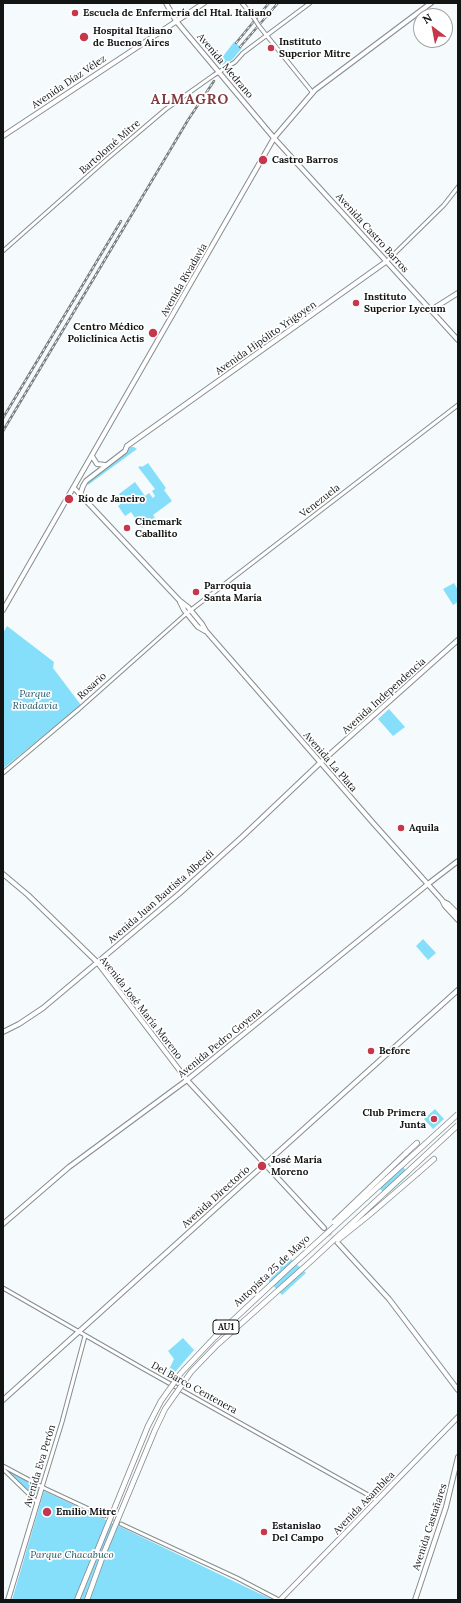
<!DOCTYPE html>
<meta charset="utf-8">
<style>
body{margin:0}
#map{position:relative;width:461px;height:1603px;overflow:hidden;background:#f5fbfd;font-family:Lora,serif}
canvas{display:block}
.frame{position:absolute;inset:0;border:4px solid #131515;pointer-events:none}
.north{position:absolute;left:413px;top:8px;width:40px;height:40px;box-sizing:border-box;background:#fff;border:1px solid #a1a1a1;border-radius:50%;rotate:328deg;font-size:11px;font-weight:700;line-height:16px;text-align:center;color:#131515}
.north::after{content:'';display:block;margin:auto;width:14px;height:18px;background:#c7374c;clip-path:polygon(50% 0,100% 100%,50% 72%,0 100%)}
</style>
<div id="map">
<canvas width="461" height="1603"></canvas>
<div class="frame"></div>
<div class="north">N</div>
</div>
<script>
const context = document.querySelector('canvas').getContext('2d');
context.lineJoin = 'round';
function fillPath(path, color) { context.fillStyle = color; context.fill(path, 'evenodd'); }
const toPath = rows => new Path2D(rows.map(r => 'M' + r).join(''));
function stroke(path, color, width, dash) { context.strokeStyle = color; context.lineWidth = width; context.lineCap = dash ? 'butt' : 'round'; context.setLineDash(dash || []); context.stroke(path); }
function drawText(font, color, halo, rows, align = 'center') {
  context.font = font + ' Lora,serif'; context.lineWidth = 3.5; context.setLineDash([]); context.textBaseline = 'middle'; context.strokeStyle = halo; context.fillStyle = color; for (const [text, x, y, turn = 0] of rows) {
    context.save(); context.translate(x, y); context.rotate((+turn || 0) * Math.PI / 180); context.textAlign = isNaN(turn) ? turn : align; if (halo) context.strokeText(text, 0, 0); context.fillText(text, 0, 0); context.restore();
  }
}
fillPath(toPath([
 [234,42,242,48,232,60,222,65,217,64],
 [131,447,134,447,137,449,88,485,86,482],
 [148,463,166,488,164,490,172,501,153,515,155,518,142,528,131,512,125,516,118,506,124,501,119,494,135,482,145,496,149,493,153,498,155,496,152,491,155,489,138,467,141,466,142,467],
 [454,583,458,590,458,602,453,605,443,589],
 [7,626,54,662,53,668,81,705,3,769,3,633],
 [389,709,405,727,393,736,378,719],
 [423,939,436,953,428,960,416,946],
 [435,1109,444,1119,433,1129,424,1119],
 [400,1164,410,1174,386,1196,377,1185],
 [289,1257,306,1273,282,1295,266,1278],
 [183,1338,194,1350,170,1378,166,1376,174,1359,168,1351],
 [3,1466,37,1487,38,1490,36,1495,33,1495,3,1468],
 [44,1491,123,1528,273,1600,12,1600]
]), '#86dffa');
stroke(toPath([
 [104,1516,121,1524]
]), '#d3d8da', 3, [3, 1.5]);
stroke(toPath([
 [324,1228,336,1241]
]), '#d3d8da', 4, [4, 2]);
const minor = toPath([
 [242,3,254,18],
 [259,26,313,93],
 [3,251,107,159,166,109,214,75,235,62,243,53,310,3],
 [387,261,444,205,458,187],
 [3,773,79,709,187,613,458,405],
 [3,1288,142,1368,370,1496,377,1501],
 [3,1466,46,1489,104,1516],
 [3,1469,37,1502],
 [42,1487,62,1422,85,1336],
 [121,1524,237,1578,279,1600]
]);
const major = toPath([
 [166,3,176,21,274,138,458,340],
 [3,136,204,3],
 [431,310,458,293],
 [92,456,97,464,105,465],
 [74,488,179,600,188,607,202,624,206,631,374,824,442,900,445,906,458,920],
 [80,495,83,486,86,481,125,451,127,446,387,261],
 [180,602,184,610,198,627,205,631],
 [3,610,274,138,315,90,431,3],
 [3,874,28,895,97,962,187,1080,324,1228],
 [444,902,448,904,458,914],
 [3,1032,19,1024,43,1008,180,893,242,837,320,763,458,640],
 [3,1224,69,1167,187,1080,428,884,458,861],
 [337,1242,389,1299,458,1390],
 [3,1400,458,990],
 [8,1600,42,1487],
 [280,1600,458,1417],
 [415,1600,446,1507,458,1457]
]);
const highway = toPath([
 [405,1154,417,1143],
 [418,1173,434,1159]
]);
stroke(minor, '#878c8e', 5);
stroke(major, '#878c8e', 6);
stroke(highway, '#878c8e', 6);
stroke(minor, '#fff', 3);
stroke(major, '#fff', 4);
stroke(highway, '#fff', 4.5);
const rail = toPath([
 [236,43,269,3],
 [240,47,278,3],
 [3,418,121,221],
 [3,431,188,120,214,81]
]);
stroke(rail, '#7a7e7f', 2.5);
stroke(rail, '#fff', 1, [3]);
const minorBridge = toPath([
 [254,18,259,26]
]);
const highwayBridge = toPath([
 [334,1222,405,1154],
 [338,1240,368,1216,418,1173],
 [77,1600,148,1426,161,1401,181,1373,214,1338,291,1266,458,1114],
 [87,1600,105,1550,155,1430,165,1409,191,1372,217,1345,310,1262,458,1125]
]);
stroke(minorBridge, '#878c8e', 5, []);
stroke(highwayBridge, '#878c8e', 6, []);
stroke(minorBridge, '#fff', 3);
stroke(highwayBridge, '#fff', 4.5);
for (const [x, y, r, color] of [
 [75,13,4,"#c7374c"],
 [84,37,5,"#c7374c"],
 [271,48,4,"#c7374c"],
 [263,160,5,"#c7374c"],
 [356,303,4,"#c7374c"],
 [153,333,5,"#c7374c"],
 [69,499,5,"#c7374c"],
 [127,528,4,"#c7374c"],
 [196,592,4,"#c7374c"],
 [401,828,4,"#c7374c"],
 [371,1051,4,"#c7374c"],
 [434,1119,4,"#c7374c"],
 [262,1166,5,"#c7374c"],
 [47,1512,5,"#c7374c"],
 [264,1532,4,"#c7374c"]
]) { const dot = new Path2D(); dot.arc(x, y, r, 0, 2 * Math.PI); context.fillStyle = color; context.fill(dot); stroke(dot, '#fff', 1.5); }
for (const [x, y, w] of [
 [226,1327,26]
]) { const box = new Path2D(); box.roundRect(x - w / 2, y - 7, w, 14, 3); context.fillStyle = '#fff'; context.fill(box); stroke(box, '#131515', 1); }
drawText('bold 9px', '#131515', null, [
 ["AU1",226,1327]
]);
drawText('bold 10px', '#131515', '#fff', [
 ["Escuela de Enfermería del Htal. Italiano",83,13],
 ["Hospital Italiano",93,31],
 ["de Buenos Aires",93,43],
 ["Instituto",279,42],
 ["Superior Mitre",279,54],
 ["Castro Barros",272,160],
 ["Instituto",364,297],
 ["Superior Lyceum",364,309],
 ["Centro Médico",144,327,"right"],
 ["Policlínica Actis",144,339,"right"],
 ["Río de Janeiro",78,499],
 ["Cinemark",135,522],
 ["Caballito",135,534],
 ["Parroquia",204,586],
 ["Santa María",204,598],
 ["Aquila",409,828],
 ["Before",379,1051],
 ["Club Primera",426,1113,"right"],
 ["Junta",426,1125,"right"],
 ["José María",271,1160],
 ["Moreno",271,1172],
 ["Emilio Mitre",56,1512],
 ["Estanislao",272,1526],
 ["Del Campo",272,1538]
], 'left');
drawText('10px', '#131515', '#fff', [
 ["Avenida Medrano",225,66,50],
 ["Avenida Díaz Vélez",69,82,-34],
 ["Bartolomé Mitre",110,147,-41],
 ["Avenida Castro Barros",372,233,48],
 ["Avenida Rivadavia",184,280,-60],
 ["Avenida Hipólito Yrigoyen",266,338,-35],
 ["Venezuela",320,501,-38],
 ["Rosario",92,686,-42],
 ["Avenida Independencia",384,696,-42],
 ["Avenida La Plata",330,762,49],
 ["Avenida Juan Bautista Alberdi",161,897,-41],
 ["Avenida José María Moreno",141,1008,52],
 ["Avenida Pedro Goyena",220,1043,-39],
 ["Avenida Directorio",216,1197,-42],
 ["Autopista 25 de Mayo",272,1271,-43],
 ["Del Barco Centenera",194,1388,29],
 ["Avenida Eva Perón",40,1466,-73],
 ["Avenida Asamblea",364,1503,-46],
 ["Avenida Castañares",430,1527,-72]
]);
drawText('italic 10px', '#1e5767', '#fff', [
 ["Parque",35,694],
 ["Rivadavia",35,706],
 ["Parque Chacabuco",72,1555]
]);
context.letterSpacing = '1px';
drawText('bold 14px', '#843b40', '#fff', [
 ["ALMAGRO",190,100]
]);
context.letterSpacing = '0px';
</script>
